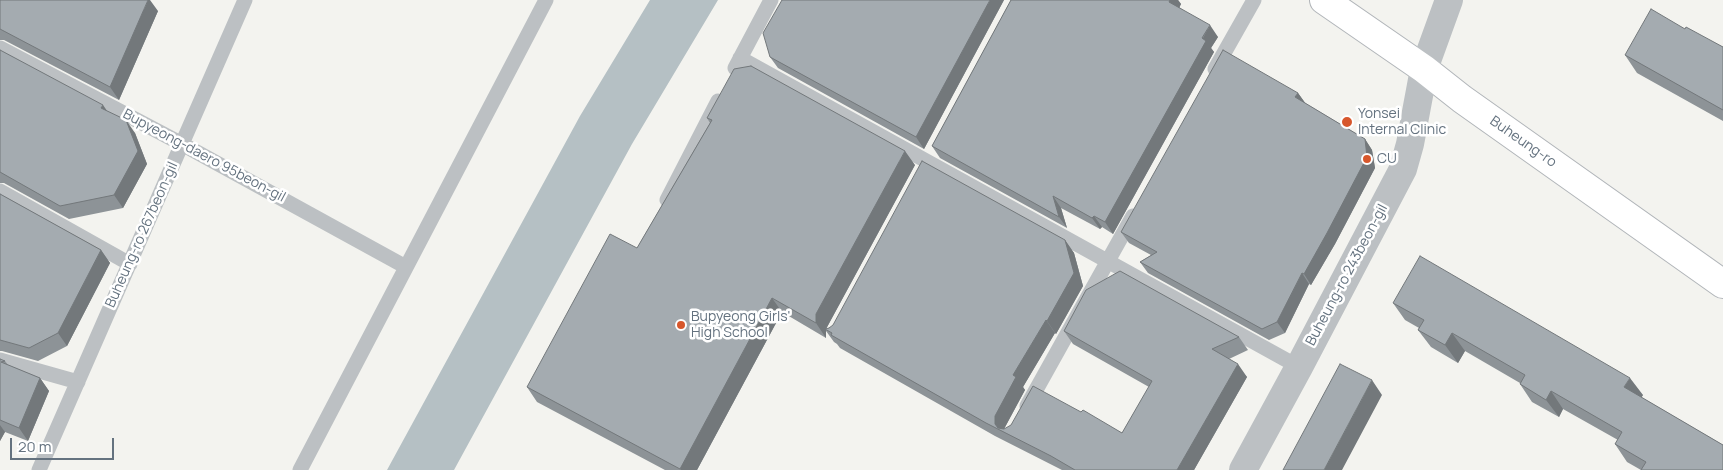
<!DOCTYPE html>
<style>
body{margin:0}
#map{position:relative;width:1723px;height:470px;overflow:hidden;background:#f3f3ef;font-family:Manrope,sans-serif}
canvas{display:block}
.scale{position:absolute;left:10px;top:438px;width:104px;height:22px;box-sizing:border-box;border:2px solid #64727f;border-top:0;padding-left:6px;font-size:15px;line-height:18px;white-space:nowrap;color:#64727f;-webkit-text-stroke:4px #fff;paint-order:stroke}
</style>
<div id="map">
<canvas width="1723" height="470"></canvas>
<div class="scale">20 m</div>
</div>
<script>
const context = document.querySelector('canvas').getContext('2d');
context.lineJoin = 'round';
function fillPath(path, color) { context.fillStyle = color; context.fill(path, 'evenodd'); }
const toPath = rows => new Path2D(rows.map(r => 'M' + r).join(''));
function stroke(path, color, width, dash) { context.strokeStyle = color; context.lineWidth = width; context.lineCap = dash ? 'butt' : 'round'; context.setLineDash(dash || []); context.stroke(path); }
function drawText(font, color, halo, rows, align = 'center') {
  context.font = font + ' Manrope,sans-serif'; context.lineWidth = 5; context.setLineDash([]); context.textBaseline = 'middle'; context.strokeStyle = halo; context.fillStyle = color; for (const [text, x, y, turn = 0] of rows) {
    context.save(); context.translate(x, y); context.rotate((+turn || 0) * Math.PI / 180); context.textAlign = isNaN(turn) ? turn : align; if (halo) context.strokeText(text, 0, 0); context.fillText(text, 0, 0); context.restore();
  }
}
fillPath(toPath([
 [650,0,718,0,632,144,454,470,387,470,580,116]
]), '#b5c0c4');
const secondary = toPath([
 [1324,0,1424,69,1462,99,1723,284]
]);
stroke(secondary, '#b1b5b9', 30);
stroke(toPath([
 [0,48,182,144,406,267],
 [740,58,1299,367],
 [735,68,771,0],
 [1215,69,1254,0],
 [0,191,130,264],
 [667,200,718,101],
 [0,360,78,382],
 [1027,406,1133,216],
 [39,470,245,0],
 [300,470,546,0]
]), '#bcc0c3', 15);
stroke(toPath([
 [1243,470,1299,367,1403,169,1410,144,1424,69,1449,0]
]), '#bcc0c3', 28);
stroke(secondary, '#fff', 28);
fillPath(toPath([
 [0,0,158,11,119,100,4,40,0,40],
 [1004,0,924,149,778,68,770,57],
 [1011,0,1178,0,1181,4,1179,7,1218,37,1211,48,1214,52,1113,234,1102,227,1100,229,1061,208,1067,228,940,158,932,146],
 [1685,29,1723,47,1723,121,1637,73,1625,55],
 [0,50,107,111,135,133,147,164,123,208,69,219,4,183,0,183],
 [1298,93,1305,103,1365,139,1372,150,1375,168,1335,244,1311,285,1309,284,1285,333,1269,340,1148,273,1140,262,1151,255,1129,243,1121,232],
 [707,118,915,165,826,329,1065,240,1074,253,1083,286,1056,334,1055,333,1023,387,1025,390,1004,429,1081,412,1122,433,1149,387,1073,344,1064,331,1239,337,1248,350,1229,359,1247,377,1194,470,1062,470,995,436,840,348,837,344,834,342,826,331,826,338,782,312,697,470,665,470,537,402,527,387,637,248,710,123],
 [0,194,101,250,110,263,67,346,38,361,2,351,0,351],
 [1393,303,1643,395,1641,397,1723,445,1641,470,1627,462,1615,444,1618,440,1563,409,1559,417,1532,402,1520,384,1520,383,1465,351,1458,363,1431,347,1418,330,1419,328,1405,320],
 [0,359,5,361,8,365,40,378,49,391,28,441,5,432,0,441]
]), '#8d9397');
fillPath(toPath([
 [148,0,150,0,158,11,119,100,110,87],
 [990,0,1004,0,924,149,916,137],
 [1170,0,1178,0,1181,4,1177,13,1169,2],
 [1210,25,1218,37,1211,48,1214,52,1113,234,1105,222],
 [1298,93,1306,104,1295,97],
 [103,105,112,118,101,108],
 [126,120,135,133,147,164,123,208,114,195],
 [1365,139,1372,150,1375,168,1335,244,1311,285,1304,274],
 [905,151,915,165,826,329,826,338,816,323,816,314],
 [1053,196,1061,208,1067,228,1059,217],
 [1094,216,1102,227,1100,229,1092,218],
 [1065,240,1074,253,1083,286,1056,334,1047,321],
 [101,250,110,263,67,346,58,333],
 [1302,273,1309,284,1285,333,1277,322],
 [772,298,782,312,697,470,681,470,680,469],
 [1046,320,1055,333,1023,387,1025,390,1004,429,1004,432,998,429,995,424,995,416,1013,375],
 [1452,333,1465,351,1458,363,1445,345],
 [1238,364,1247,377,1194,470,1177,470],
 [40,378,49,391,28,441,19,428],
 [1630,378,1643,395,1637,405,1624,387],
 [1372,380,1382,395,1342,470,1324,470],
 [1551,391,1563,409,1559,417,1546,400],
 [0,425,5,432,0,441]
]), '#73787b');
const building = toPath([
 [0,0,148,0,110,87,0,29,0,0],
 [782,0,990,0,916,137,770,57,763,33,782,0],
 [1011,0,1170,0,1169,2,1210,25,1202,38,1206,41,1105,222,1094,216,1092,218,1053,196,1059,217,932,146,1011,0],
 [1651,9,1685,29,1686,27,1723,47,1723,110,1625,55,1651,9],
 [0,50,103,105,101,108,126,120,138,151,114,195,60,206,0,172,0,50],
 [1223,50,1298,93,1295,97,1365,139,1367,157,1327,233,1304,274,1302,273,1277,322,1262,329,1140,262,1157,252,1121,232,1223,50],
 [751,66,905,151,816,314,816,323,772,298,680,469,527,387,610,234,637,248,712,120,707,118,734,69,751,66],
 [922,161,1065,240,1074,273,1047,321,1046,320,1013,375,1016,377,995,416,995,424,998,428,1004,429,1011,425,1033,386,1081,412,1083,410,1122,433,1152,381,1064,331,1086,290,1120,271,1239,337,1212,349,1238,364,1177,470,1075,470,1051,456,986,423,831,335,832,333,825,329,829,328,833,325,922,161],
 [0,194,101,250,58,333,29,348,0,340,0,194],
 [1420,256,1630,378,1624,387,1723,445,1723,470,1641,470,1646,462,1615,444,1622,432,1551,391,1546,400,1520,384,1525,375,1452,333,1445,345,1418,330,1424,320,1393,303,1420,256],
 [0,359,5,361,1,362,40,378,19,428,0,420,0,359],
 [1340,364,1372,380,1324,470,1283,470,1340,364]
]);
fillPath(building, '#a4abb0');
stroke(building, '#73787b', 1);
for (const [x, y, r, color] of [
 [1347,122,6,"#d7572c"],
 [1367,159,5,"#d7572c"],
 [681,325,5,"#d7572c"]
]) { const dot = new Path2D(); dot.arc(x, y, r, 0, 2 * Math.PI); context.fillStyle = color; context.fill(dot); stroke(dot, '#fff', 2); }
drawText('14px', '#64727f', '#fff', [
 ["Yonsei",1358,114],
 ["Internal Clinic",1358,130],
 ["CU",1377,159],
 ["Bupyeong Girls'",691,317],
 ["High School",691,333]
], 'left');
drawText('14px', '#64727f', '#fff', [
 ["Buheung-ro",1523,142,35],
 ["Bupyeong-daero 95beon-gil",204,156,28],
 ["Buheung-ro 267beon-gil",142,235,-66],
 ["Buheung-ro 243beon-gil",1347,275,-62]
]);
</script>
